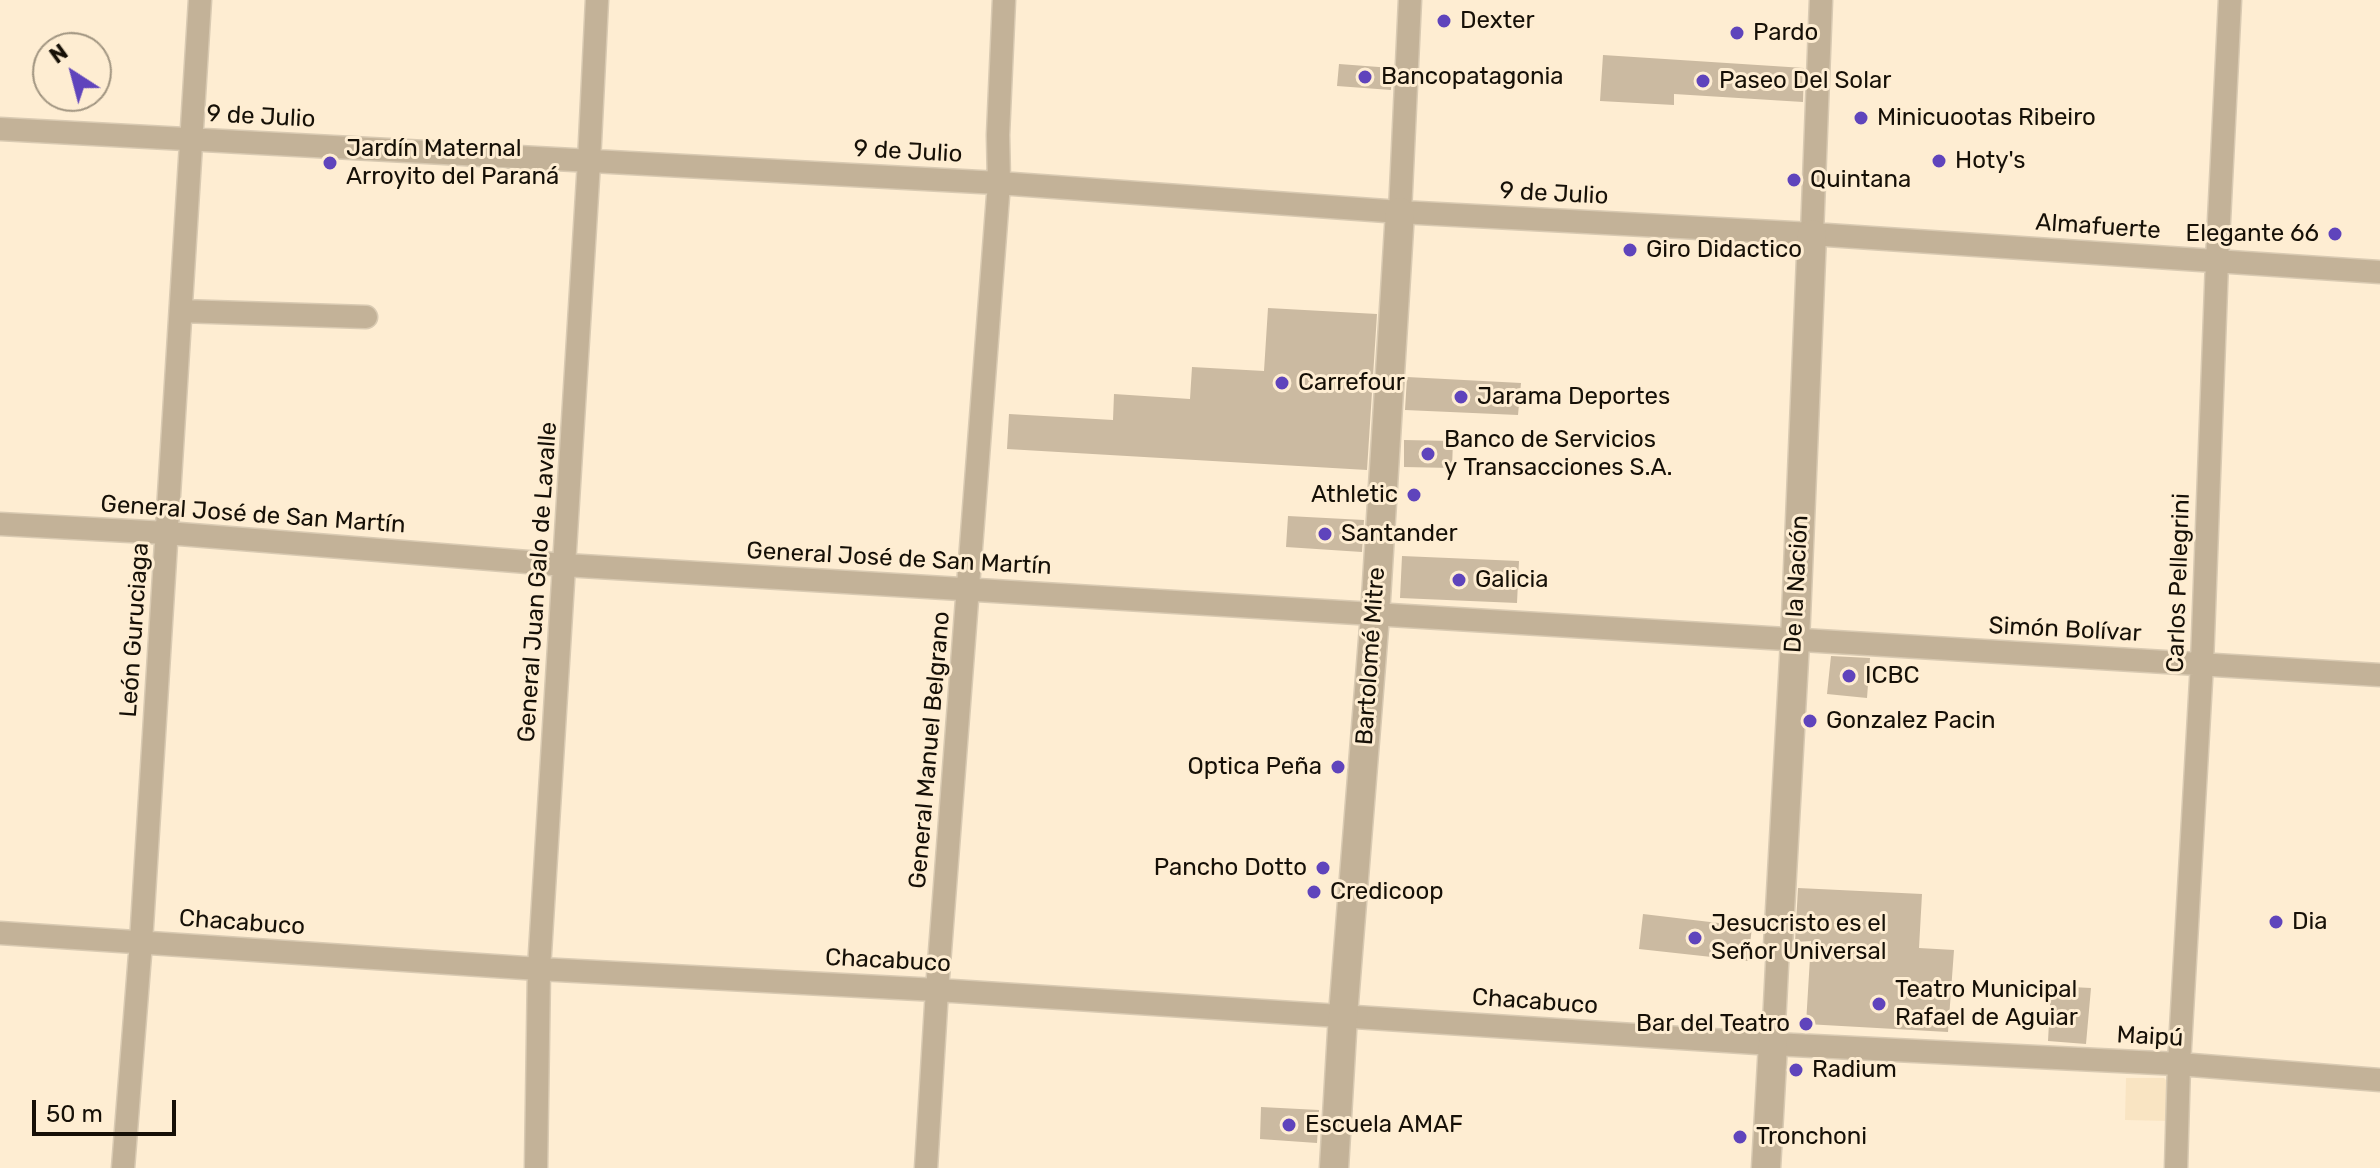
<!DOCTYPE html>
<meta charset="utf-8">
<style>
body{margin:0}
#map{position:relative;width:2380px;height:1168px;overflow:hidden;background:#feedd2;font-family:Rubik,sans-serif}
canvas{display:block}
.north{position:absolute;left:32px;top:32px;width:80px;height:80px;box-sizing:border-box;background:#feedd2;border:2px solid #a19581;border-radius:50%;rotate:324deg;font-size:22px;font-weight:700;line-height:32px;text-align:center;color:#161007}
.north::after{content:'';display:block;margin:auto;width:28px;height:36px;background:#5f44bc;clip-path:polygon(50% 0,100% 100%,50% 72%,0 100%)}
.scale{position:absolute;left:32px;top:1100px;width:144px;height:36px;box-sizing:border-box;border:4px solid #161007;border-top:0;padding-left:10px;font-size:24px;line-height:28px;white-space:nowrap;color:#161007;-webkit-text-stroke:6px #feedd2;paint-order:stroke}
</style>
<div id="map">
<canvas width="2380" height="1168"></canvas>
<div class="north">N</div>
<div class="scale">50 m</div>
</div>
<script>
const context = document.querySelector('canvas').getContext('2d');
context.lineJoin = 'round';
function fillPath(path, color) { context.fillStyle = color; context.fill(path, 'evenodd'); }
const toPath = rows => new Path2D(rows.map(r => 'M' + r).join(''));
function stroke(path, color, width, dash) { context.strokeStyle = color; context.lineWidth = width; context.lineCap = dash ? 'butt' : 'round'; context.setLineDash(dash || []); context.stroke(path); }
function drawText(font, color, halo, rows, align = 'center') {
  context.font = font + ' Rubik,sans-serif'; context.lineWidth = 6; context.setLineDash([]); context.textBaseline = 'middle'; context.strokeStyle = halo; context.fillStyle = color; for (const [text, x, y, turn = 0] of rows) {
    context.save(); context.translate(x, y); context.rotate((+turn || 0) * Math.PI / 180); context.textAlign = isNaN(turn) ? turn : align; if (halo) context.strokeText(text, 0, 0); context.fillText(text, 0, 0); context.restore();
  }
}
fillPath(toPath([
 [2126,1078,2164,1078,2170,1084,2169,1121,2125,1120]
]), '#f9e4c2');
fillPath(toPath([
 [1603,55,1804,68,1803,102,1674,94,1674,105,1600,101],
 [1339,64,1392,68,1391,90,1337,86],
 [1268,308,1377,314,1367,470,1007,449,1009,414,1113,420,1114,394,1190,399,1192,367,1264,371],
 [1407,377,1521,383,1518,415,1405,410],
 [1404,440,1453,441,1452,468,1404,467],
 [1288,516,1364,520,1362,552,1286,547],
 [1402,556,1519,561,1517,603,1400,598],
 [1831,656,1870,658,1867,698,1827,694],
 [1798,888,1922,894,1919,948,1954,950,1948,1032,1806,1024,1811,941,1795,942],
 [1643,914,1752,927,1748,961,1639,949],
 [2051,986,2091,988,2086,1044,2048,1041],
 [1261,1107,1319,1110,1317,1143,1260,1139]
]), '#cbbaa1');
const minor = toPath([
 [0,129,999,183,1400,212,1812,234,2380,272],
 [1400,212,1410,0],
 [1812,234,1821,0],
 [181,311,366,317],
 [0,524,167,533,565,565,2380,675],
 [0,933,539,969,937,990,1773,1044,2179,1064,2380,1080],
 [1773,1044,1778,946],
 [123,1168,141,942,200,0],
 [536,1168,539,969,589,162,597,0],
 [926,1168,937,990,999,183,998,135,1004,0],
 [2176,1168,2179,1064,2202,663,2217,261,2230,0]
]);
const tertiary = toPath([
 [1778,946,1795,641,1812,234],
 [1334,1168,1343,1015,1375,615,1400,212],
 [1766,1168,1773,1044]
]);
stroke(minor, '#d9cab2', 25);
stroke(tertiary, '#d9cab2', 31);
stroke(minor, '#c3b298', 22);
stroke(tertiary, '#c3b298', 28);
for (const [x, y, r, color] of [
 [1444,21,8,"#5f44bc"],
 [1737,33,8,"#5f44bc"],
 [1365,77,8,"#5f44bc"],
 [1703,81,8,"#5f44bc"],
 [1861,118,8,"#5f44bc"],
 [1939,161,8,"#5f44bc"],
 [330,163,8,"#5f44bc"],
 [1794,180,8,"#5f44bc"],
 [2335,234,8,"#5f44bc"],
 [1630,250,8,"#5f44bc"],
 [1282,383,8,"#5f44bc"],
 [1461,397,8,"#5f44bc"],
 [1428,454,8,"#5f44bc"],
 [1414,495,8,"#5f44bc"],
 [1325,534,8,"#5f44bc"],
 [1459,580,8,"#5f44bc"],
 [1849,676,8,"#5f44bc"],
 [1810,721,8,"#5f44bc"],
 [1338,767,8,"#5f44bc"],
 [1323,868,8,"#5f44bc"],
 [1314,892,8,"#5f44bc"],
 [2276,922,8,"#5f44bc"],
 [1695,938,8,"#5f44bc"],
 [1879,1004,8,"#5f44bc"],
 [1806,1024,8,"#5f44bc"],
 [1796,1070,8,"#5f44bc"],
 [1289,1125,8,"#5f44bc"],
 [1740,1137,8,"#5f44bc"]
]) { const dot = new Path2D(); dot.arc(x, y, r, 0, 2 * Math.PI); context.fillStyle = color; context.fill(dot); stroke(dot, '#feedd2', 3); }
drawText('24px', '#161007', '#feedd2', [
 ["Dexter",1460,21],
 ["Pardo",1753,33],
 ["Bancopatagonia",1381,77],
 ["Paseo Del Solar",1719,81],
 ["Minicuootas Ribeiro",1877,118],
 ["Jardín Maternal",346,149],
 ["Arroyito del Paraná",346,177],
 ["Hoty's",1955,161],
 ["Quintana",1810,180],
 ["Elegante 66",2319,234,"right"],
 ["Giro Didactico",1646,250],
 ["Carrefour",1298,383],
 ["Jarama Deportes",1477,397],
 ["Banco de Servicios",1444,440],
 ["y Transacciones S.A.",1444,468],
 ["Athletic",1398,495,"right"],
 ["Santander",1341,534],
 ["Galicia",1475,580],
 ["ICBC",1865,676],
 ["Gonzalez Pacin",1826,721],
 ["Optica Peña",1322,767,"right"],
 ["Pancho Dotto",1307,868,"right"],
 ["Credicoop",1330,892],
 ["Dia",2292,922],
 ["Jesucristo es el",1711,924],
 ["Señor Universal",1711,952],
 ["Teatro Municipal",1895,990],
 ["Rafael de Aguiar",1895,1018],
 ["Bar del Teatro",1790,1024,"right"],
 ["Radium",1812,1070],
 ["Escuela AMAF",1305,1125],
 ["Tronchoni",1756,1137]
], 'left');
drawText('24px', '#161007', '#feedd2', [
 ["9 de Julio",261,117,3],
 ["9 de Julio",908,152,3],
 ["9 de Julio",1554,194,3],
 ["Almafuerte",2098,227,4],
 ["General José de San Martín",253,515,4],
 ["General José de San Martín",899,559,3],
 ["General Juan Galo de Lavalle",538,582,-86],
 ["Carlos Pellegrini",2179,583,-88],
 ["De la Nación",1797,584,-87],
 ["León Guruciaga",135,630,-86],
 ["Simón Bolívar",2065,630,3],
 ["Bartolomé Mitre",1371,656,-86],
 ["General Manuel Belgrano",930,750,-85],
 ["Chacabuco",242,923,4],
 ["Chacabuco",888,961,3],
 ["Chacabuco",1535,1002,4],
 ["Maipú",2150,1037,3]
]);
</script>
